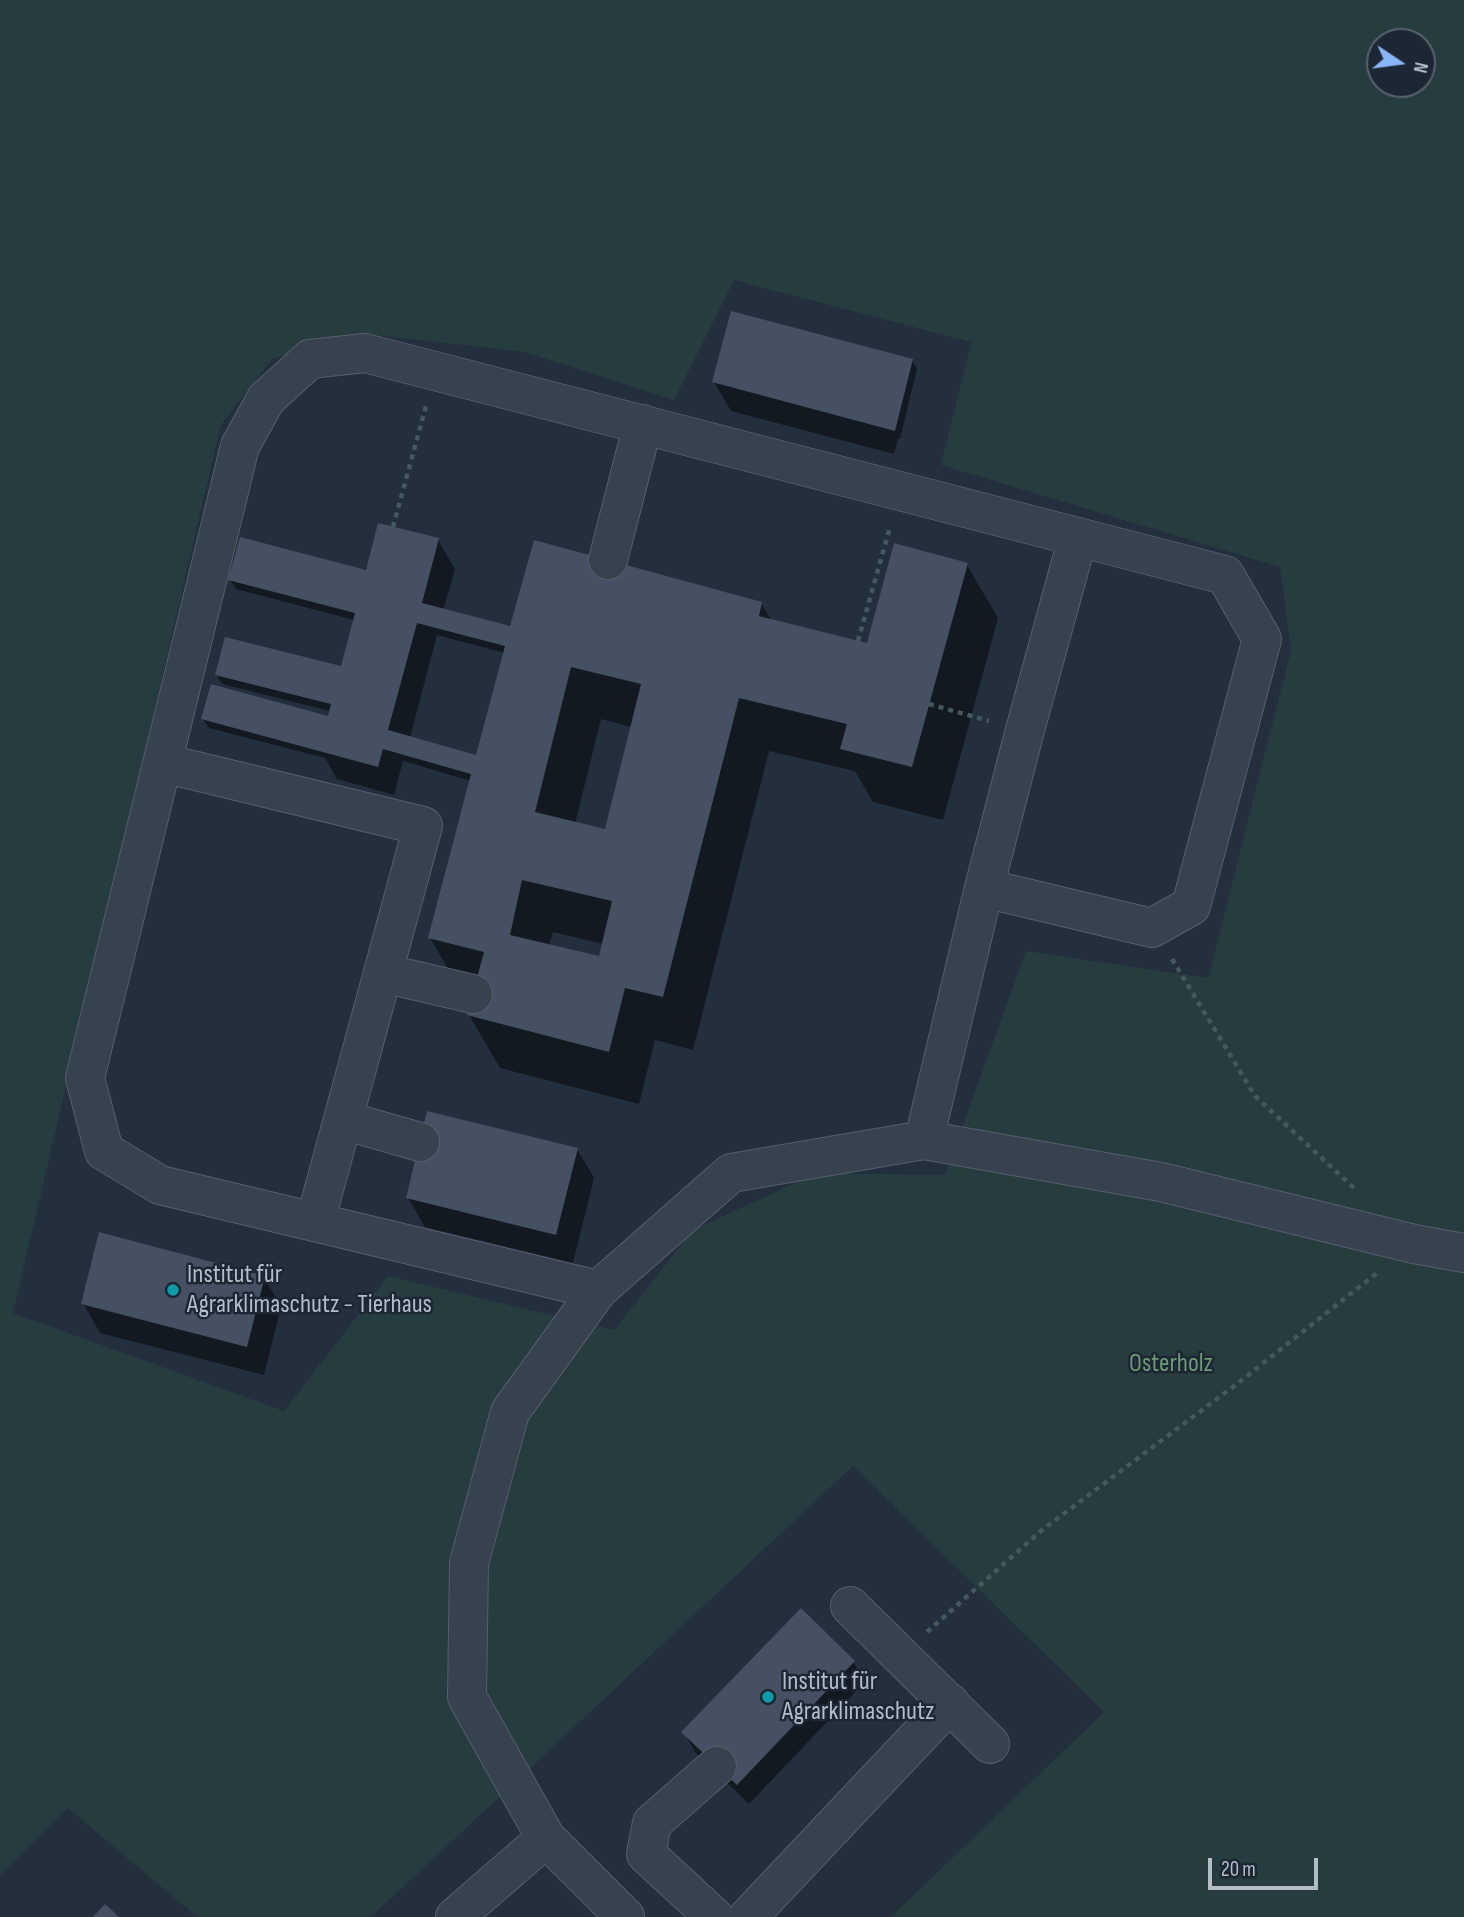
<!DOCTYPE html>
<meta charset="utf-8">
<style>
body{margin:0}
#map{position:relative;width:1464px;height:1917px;overflow:hidden;background:#242f3e;font-family:"Sofia Sans Condensed",sans-serif}
canvas{display:block}
.north{position:absolute;left:1366px;top:28px;width:70px;height:70px;box-sizing:border-box;background:#1d2633;border:2px solid #59626f;border-radius:50%;rotate:103deg;font-size:19px;font-weight:700;line-height:28px;text-align:center;color:#b4bcc9}
.north::after{content:'';display:block;margin:auto;width:24px;height:32px;background:#8ab4f8;clip-path:polygon(50% 0,100% 100%,50% 72%,0 100%)}
.scale{position:absolute;left:1208px;top:1858px;width:110px;height:32px;box-sizing:border-box;border:4px solid #b4bcc9;border-top:0;padding-left:9px;font-size:21px;line-height:24px;white-space:nowrap;color:#b4bcc9;-webkit-text-stroke:5px #1d2633;paint-order:stroke}
</style>
<div id="map">
<canvas width="1464" height="1917"></canvas>
<div class="north">N</div>
<div class="scale">20 m</div>
</div>
<script>
const context = document.querySelector('canvas').getContext('2d');
context.lineJoin = 'round';
function fillPath(path, color) { context.fillStyle = color; context.fill(path, 'evenodd'); }
const toPath = rows => new Path2D(rows.map(r => 'M' + r).join(''));
function stroke(path, color, width, dash) { context.strokeStyle = color; context.lineWidth = width; context.lineCap = dash ? 'butt' : 'round'; context.setLineDash(dash || []); context.stroke(path); }
function drawText(font, color, halo, rows, align = 'center') {
  context.font = font + ' "Sofia Sans Condensed",sans-serif'; context.lineWidth = 5; context.setLineDash([]); context.textBaseline = 'middle'; context.strokeStyle = halo; context.fillStyle = color; for (const [text, x, y, turn = 0] of rows) {
    context.save(); context.translate(x, y); context.rotate((+turn || 0) * Math.PI / 180); context.textAlign = isNaN(turn) ? turn : align; if (halo) context.strokeText(text, 0, 0); context.fillText(text, 0, 0); context.restore();
  }
}
fillPath(toPath([
 [0,0,1464,0,1464,1917,891,1917,1104,1712,853,1466,371,1917,197,1917,68,1808,0,1875],
 [1380,42,1422,42,1422,84,1380,84],
 [734,280,971,342,941,465,1280,567,1291,650,1208,978,1026,951,945,1175,817,1173,693,1230,614,1330,388,1276,284,1411,13,1313,221,425,273,358,374,335,525,352,674,400]
]), '#263c3f');
fillPath(toPath([
 [912,360,917,369,900,439,898,439,894,454,731,411,714,382],
 [438,540,455,569,443,611,511,628,761,603,772,621,868,645,967,565,998,618,943,820,873,802,855,771,769,751,693,1050,655,1040,639,1104,500,1068,469,1015,461,991,430,938,471,781,403,761,394,795,337,779,325,758,209,728,203,719,329,718,330,711,222,684,217,675,342,668,354,620,236,589,230,580,367,573],
 [437,635,505,653,477,758,410,738],
 [601,719,632,727,606,832,575,824],
 [553,932,603,944,600,958,549,946],
 [577,1149,594,1178,573,1263,425,1227,408,1198],
 [264,1277,281,1307,264,1375,100,1333,83,1303],
 [801,1610,854,1663,865,1682,749,1804,695,1752,684,1732]
]), '#0007');
fillPath(toPath([
 [731,311,913,359,895,431,712,382],
 [378,523,439,538,422,603,510,626,534,540,762,602,759,616,867,643,894,543,968,563,912,767,840,749,847,724,739,698,663,997,625,988,609,1052,467,1015,484,952,428,938,471,774,383,749,378,767,201,719,211,684,328,716,331,704,215,675,225,637,341,666,355,613,228,580,240,537,366,570],
 [417,623,505,646,476,755,388,730],
 [571,667,641,684,605,829,535,812],
 [522,880,612,901,599,956,510,935],
 [427,1111,578,1148,556,1235,406,1198],
 [99,1232,265,1276,247,1347,81,1304],
 [801,1608,855,1661,737,1785,681,1732],
 [105,1904,119,1917,93,1917]
]), '#455162');
const minor = toPath([
 [608,560,643,424],
 [163,763,423,826,315,1222],
 [383,973,473,994],
 [343,1120,420,1142],
 [924,1140,984,888,1025,730,1078,537],
 [598,1290,160,1185,104,1151,85,1078,240,446,266,399,310,359,365,353,1225,575,1262,639,1191,906,1152,928,984,888],
 [850,1606,990,1744],
 [455,1917,546,1838],
 [625,1917,546,1838,467,1697,469,1563,510,1412,598,1290,731,1173,924,1140,1161,1182,1414,1244,1464,1253],
 [714,1917,646,1854,652,1823,717,1766],
 [748,1917,950,1703]
]);
stroke(minor, '#565f6c', 40);
stroke(toPath([
 [393,527,426,406],
 [858,641,890,527],
 [929,704,989,721],
 [1172,959,1255,1096,1354,1188],
 [927,1632,1042,1530,1238,1383,1377,1273]
]), '#44595c', 4.5, [5, 5]);
stroke(minor, '#38414e', 38);
for (const [x, y, r, color] of [
 [173,1290,7,"#0f9aa8"],
 [768,1697,7,"#0f9aa8"]
]) { const dot = new Path2D(); dot.arc(x, y, r, 0, 2 * Math.PI); context.fillStyle = color; context.fill(dot); stroke(dot, '#1d2633', 2.5); }
drawText('26px', '#b4bcc9', '#1d2633', [
 ["Institut für",187,1275],
 ["Agrarklimaschutz - Tierhaus",187,1305],
 ["Institut für",782,1682],
 ["Agrarklimaschutz",782,1712]
], 'left');
drawText('26px', '#6b9a76', '#1d2633', [
 ["Osterholz",1171,1364]
]);
</script>
